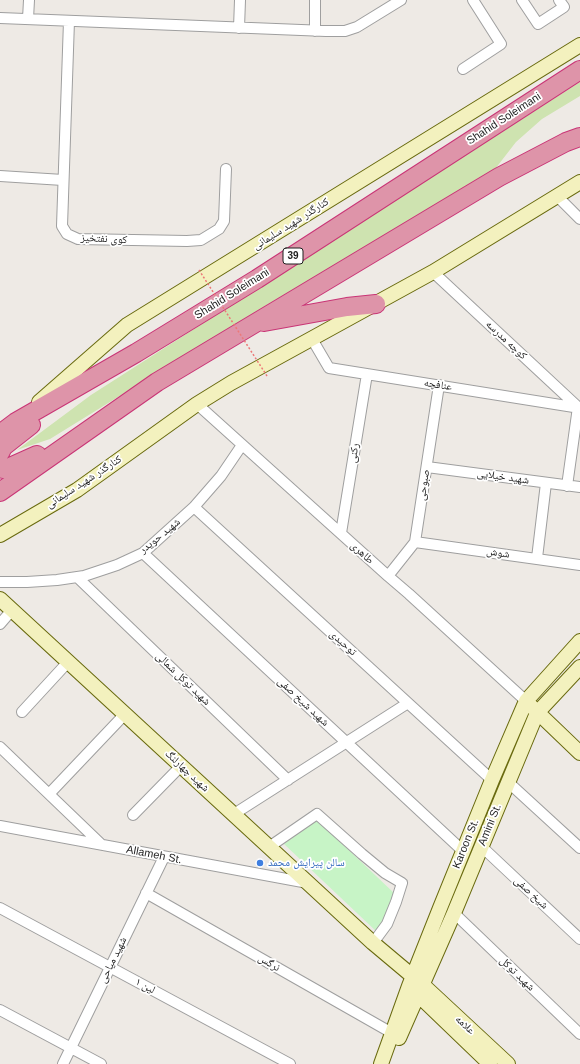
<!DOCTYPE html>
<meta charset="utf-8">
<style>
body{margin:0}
canvas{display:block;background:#eeeae5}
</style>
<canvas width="580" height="1064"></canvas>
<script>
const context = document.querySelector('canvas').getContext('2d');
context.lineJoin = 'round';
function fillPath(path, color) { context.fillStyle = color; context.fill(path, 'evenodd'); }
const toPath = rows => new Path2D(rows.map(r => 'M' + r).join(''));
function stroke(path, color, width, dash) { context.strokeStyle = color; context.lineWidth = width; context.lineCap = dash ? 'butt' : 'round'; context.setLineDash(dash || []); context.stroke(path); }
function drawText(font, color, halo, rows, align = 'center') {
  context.font = font + ' Helvetica,"Noto Naskh Arabic",sans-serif'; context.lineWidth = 3.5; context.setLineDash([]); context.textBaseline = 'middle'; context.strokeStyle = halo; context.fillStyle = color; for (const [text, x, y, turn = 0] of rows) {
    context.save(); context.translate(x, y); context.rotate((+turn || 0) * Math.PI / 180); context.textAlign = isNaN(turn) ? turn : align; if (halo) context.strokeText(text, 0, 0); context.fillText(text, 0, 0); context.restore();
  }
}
fillPath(toPath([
 [580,82,580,96,542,119,516,142,492,173,270,303,50,439,17,450,91,395]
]), '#cee3b0');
fillPath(toPath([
 [317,820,394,893,378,933,284,844]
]), '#c7f4c6');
const street = toPath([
 [315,0,315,31],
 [522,0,538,24,564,7,559,0],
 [0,18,326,31,345,31,357,27,401,0],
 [28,19,29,0],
 [69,21,62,226,67,234,78,239,187,241,201,240,219,229,224,221,226,169],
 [239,28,240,0],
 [463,69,501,44,473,0],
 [0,176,63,180],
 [558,197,580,219],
 [433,272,578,407],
 [312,339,329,368,580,408],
 [197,404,388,576,409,594,526,701],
 [427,467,580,487],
 [567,486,578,407],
 [194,507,492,780],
 [341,533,367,374],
 [415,542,580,565],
 [143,553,463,851],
 [537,558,546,483],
 [388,576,415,542,439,385],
 [77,577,288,780],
 [0,582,27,582,57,580,84,576,117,565,143,553,194,507,221,476,242,445],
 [0,624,12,610],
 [22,712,68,662],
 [0,747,102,845],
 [508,782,580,848],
 [49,794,125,714],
 [234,814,408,703],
 [133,815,181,766],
 [0,826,308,883],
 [481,846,580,939],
 [269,847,317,814,362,854,385,873,402,883,396,902,387,924,373,943],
 [146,893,392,1033],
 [0,908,290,1064],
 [454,913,580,1034],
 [0,1010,101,1064],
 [63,1064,164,857]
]);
const secondary = toPath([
 [39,402,127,325,580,45],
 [0,535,77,490,197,404,231,383,433,272,580,182],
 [0,599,269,847,373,943,423,985,508,1064],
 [531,706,580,753],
 [413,990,490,1064],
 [399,1038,454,913,537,713,580,667],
 [381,1064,409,986,440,908,492,780,526,701,580,641]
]);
const highway = toPath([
 [264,322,347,307,376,304],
 [0,434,16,422,136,353,257,279,580,70],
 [0,453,3,447,31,425],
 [0,466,3,469,8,468,37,455],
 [0,492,157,382,499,177,566,142,580,137]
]);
stroke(street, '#9f9f9f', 12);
stroke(secondary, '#696a0f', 16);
stroke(highway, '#c93576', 20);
stroke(street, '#fff', 10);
stroke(secondary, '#f3f1be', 14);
stroke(highway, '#de94a9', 18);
stroke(toPath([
 [199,270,267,376]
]), '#ec7978', 1.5, [2, 2]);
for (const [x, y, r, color] of [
 [260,863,4,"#3f7fe0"]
]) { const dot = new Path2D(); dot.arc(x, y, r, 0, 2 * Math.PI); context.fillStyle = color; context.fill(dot); stroke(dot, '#fff', 1.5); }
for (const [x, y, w] of [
 [293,256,20]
]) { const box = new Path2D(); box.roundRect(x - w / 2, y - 8, w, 16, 3); context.fillStyle = '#fff'; context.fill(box); stroke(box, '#1e1e1e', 1); }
drawText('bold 10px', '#1e1e1e', null, [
 ["39",293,256]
]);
drawText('11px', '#1e1e1e', '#fff', [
 ["Shahid Soleimani",504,119,-33],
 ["کنارگذر شهید سلیمانی",291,224,-32],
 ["کوی نفتخیز",104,239,3],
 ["Shahid Soleimani",232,294,-32],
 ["کوچه مدرسه",506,340,43],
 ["عنافچه",438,385,9],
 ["رکنی",354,453,-81],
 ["شهید خیلایی",503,477,8],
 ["کنارگذر شهید سلیمانی",84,482,-33],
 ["صبوحی",424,485,-81],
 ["شهید حویدر",160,536,-39],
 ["طاهری",362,553,43],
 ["شوش",498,553,8],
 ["توحیدی",343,643,42],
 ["شهید توکل شمالی",183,679,44],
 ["شهید شیخ صفی",303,702,43],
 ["شهید چهارلنگ",187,771,43],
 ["Amini St.",490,825,-68],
 ["Karoon St.",466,844,-68],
 ["Allameh St.",154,855,11],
 ["شیخ صفی",531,893,43],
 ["شهید میاحی",113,960,-64],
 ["نرگس",269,963,30],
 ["شهید توکل",517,974,44],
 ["لین ۱",145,986,28],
 ["علامه",465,1025,43]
]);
drawText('11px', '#366cbe', '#fff', [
 ["سالن پیرایش محمد",268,863]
], 'left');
</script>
